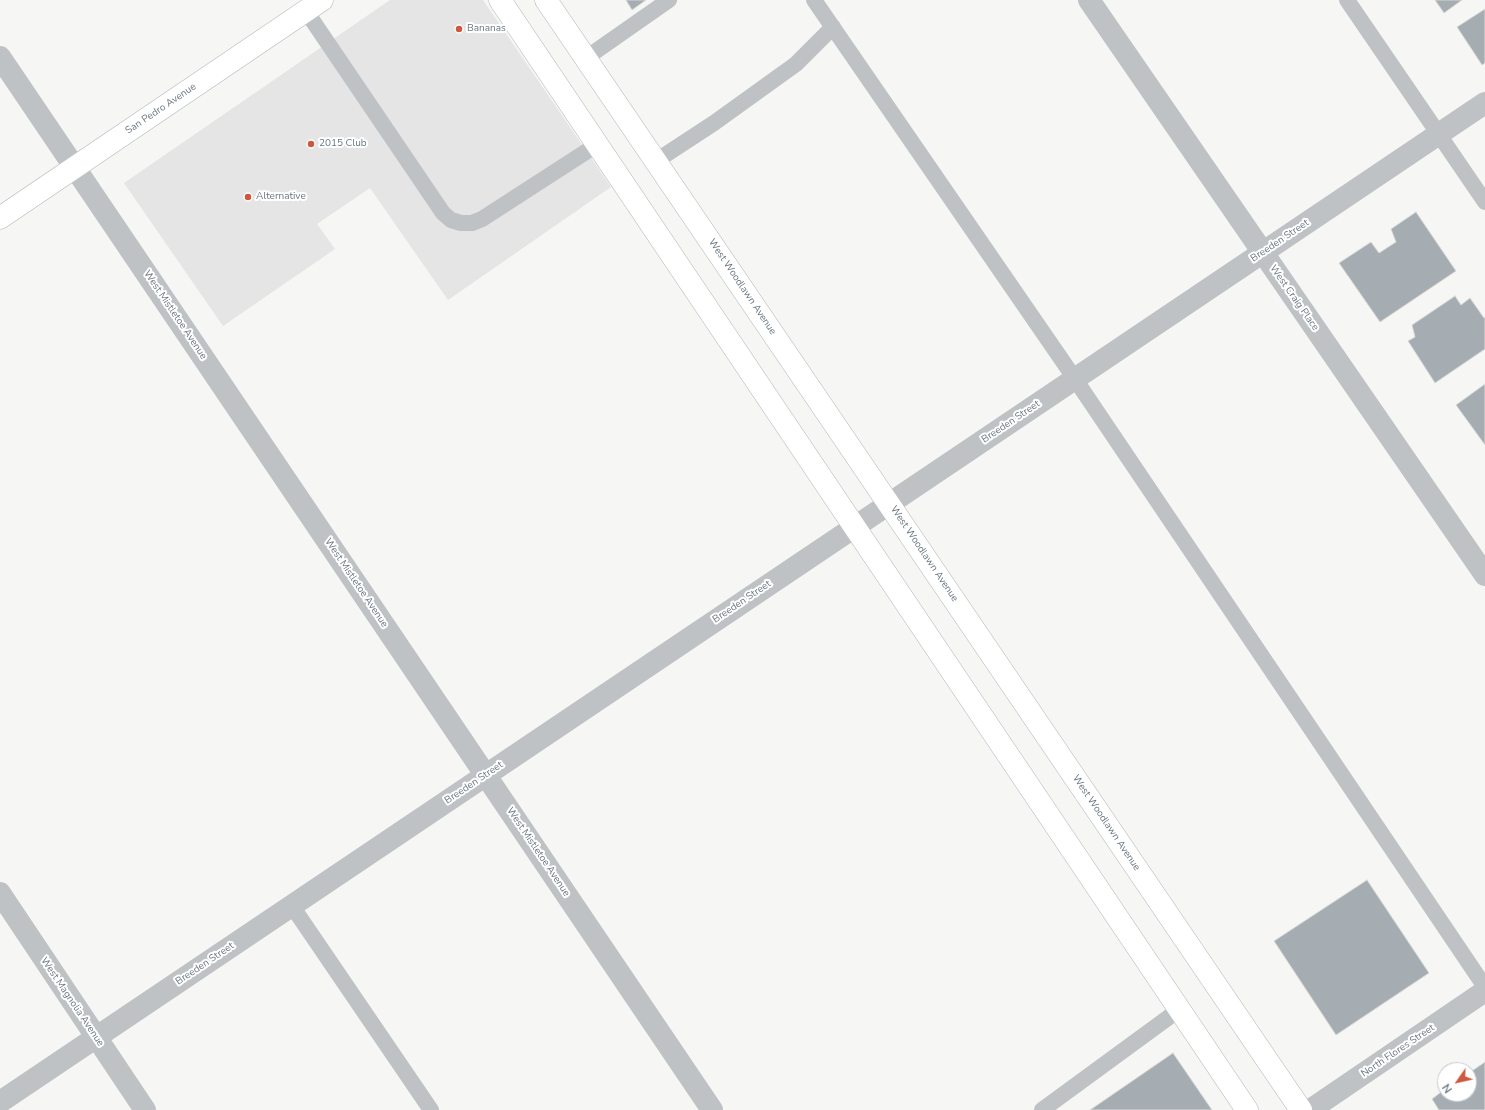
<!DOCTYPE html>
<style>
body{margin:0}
#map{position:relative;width:1485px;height:1110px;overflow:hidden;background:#f6f6f4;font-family:"Nunito Sans",sans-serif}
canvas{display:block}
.north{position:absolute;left:1437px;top:1062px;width:40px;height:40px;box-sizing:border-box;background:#fff;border:1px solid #c3c9cd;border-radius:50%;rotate:236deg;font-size:11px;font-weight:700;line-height:16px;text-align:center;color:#697781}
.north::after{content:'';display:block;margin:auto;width:14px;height:18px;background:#ce583d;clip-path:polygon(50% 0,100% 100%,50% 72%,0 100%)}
</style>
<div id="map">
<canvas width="1485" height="1110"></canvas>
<div class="north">N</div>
</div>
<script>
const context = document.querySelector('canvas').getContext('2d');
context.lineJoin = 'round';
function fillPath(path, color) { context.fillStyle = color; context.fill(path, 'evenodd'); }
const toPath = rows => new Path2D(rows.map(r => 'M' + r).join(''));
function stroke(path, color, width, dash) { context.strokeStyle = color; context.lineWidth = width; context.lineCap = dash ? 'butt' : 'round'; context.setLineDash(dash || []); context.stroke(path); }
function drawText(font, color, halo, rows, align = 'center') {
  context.font = font + ' "Nunito Sans",sans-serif'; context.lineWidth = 4; context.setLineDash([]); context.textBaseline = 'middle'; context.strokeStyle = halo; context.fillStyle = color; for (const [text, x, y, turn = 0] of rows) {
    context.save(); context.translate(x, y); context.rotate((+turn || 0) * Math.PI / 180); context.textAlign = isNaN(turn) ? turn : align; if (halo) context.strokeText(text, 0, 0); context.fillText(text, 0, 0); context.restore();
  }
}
fillPath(toPath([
 [390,0,483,0,611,187,448,300,370,188,317,224,335,249,223,326,124,183]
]), '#e4e5e4');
const building = toPath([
 [626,0,646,0,632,10,626,0],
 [1435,0,1462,0,1444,13,1435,0],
 [1485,9,1485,63,1482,65,1457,27,1485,9],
 [1416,212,1456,271,1380,322,1339,263,1371,242,1379,253,1396,242,1391,229,1416,212],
 [1455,296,1461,305,1470,298,1484,318,1485,317,1485,349,1435,383,1408,341,1415,337,1412,325,1455,296],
 [1485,384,1485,445,1456,405,1485,384],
 [1367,880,1429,973,1336,1035,1274,941,1367,880],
 [1173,1053,1212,1110,1090,1110,1173,1053],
 [1485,1062,1485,1110,1439,1110,1432,1099,1445,1089,1445,1094,1469,1094,1469,1073,1485,1062]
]);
fillPath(building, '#a6adb2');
stroke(building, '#d8d8d6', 1);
const secondary = toPath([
 [500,0,1247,1110],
 [546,0,1301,1110]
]);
const primary = toPath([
 [0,218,322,0]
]);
stroke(secondary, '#b1b6b9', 23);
stroke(primary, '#b2b6b9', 23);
stroke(toPath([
 [814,0,1075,379,1485,987],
 [1347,0,1485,202],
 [306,11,443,213,451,220,461,223,472,223,482,219,598,144],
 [586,58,669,0],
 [656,161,714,123,796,64,833,27],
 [292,906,431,1110],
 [1042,1110,1180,1009]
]), '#bec2c5', 16);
stroke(toPath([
 [1089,0,1485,575],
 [0,57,712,1110],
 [0,893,145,1110],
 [0,1102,1485,103],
 [1310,1110,1485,991]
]), '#bec2c5', 22);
stroke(secondary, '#fff', 22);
stroke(primary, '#fff', 22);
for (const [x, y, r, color] of [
 [459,29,4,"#ce583d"],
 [311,144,4,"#ce583d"],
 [248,197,4,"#ce583d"]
]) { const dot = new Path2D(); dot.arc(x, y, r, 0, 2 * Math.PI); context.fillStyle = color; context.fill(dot); stroke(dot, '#fff', 1.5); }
drawText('10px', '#697781', '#fff', [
 ["Bananas",467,29],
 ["2015 Club",319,144],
 ["Alternative",256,197]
], 'left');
drawText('10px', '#697781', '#fff', [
 ["San Pedro Avenue",161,109,-34],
 ["Breeden Street",1280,241,-34],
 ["West Woodlawn Avenue",742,287,56],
 ["West Craig Place",1294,298,55],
 ["West Mistletoe Avenue",175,315,56],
 ["Breeden Street",1011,422,-34],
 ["West Woodlawn Avenue",924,554,56],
 ["West Mistletoe Avenue",356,583,56],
 ["Breeden Street",742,602,-34],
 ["Breeden Street",474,783,-34],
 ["West Woodlawn Avenue",1106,823,56],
 ["West Mistletoe Avenue",538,852,56],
 ["Breeden Street",205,964,-34],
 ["West Magnolia Avenue",72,1002,56],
 ["North Flores Street",1398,1051,-34]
]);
</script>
